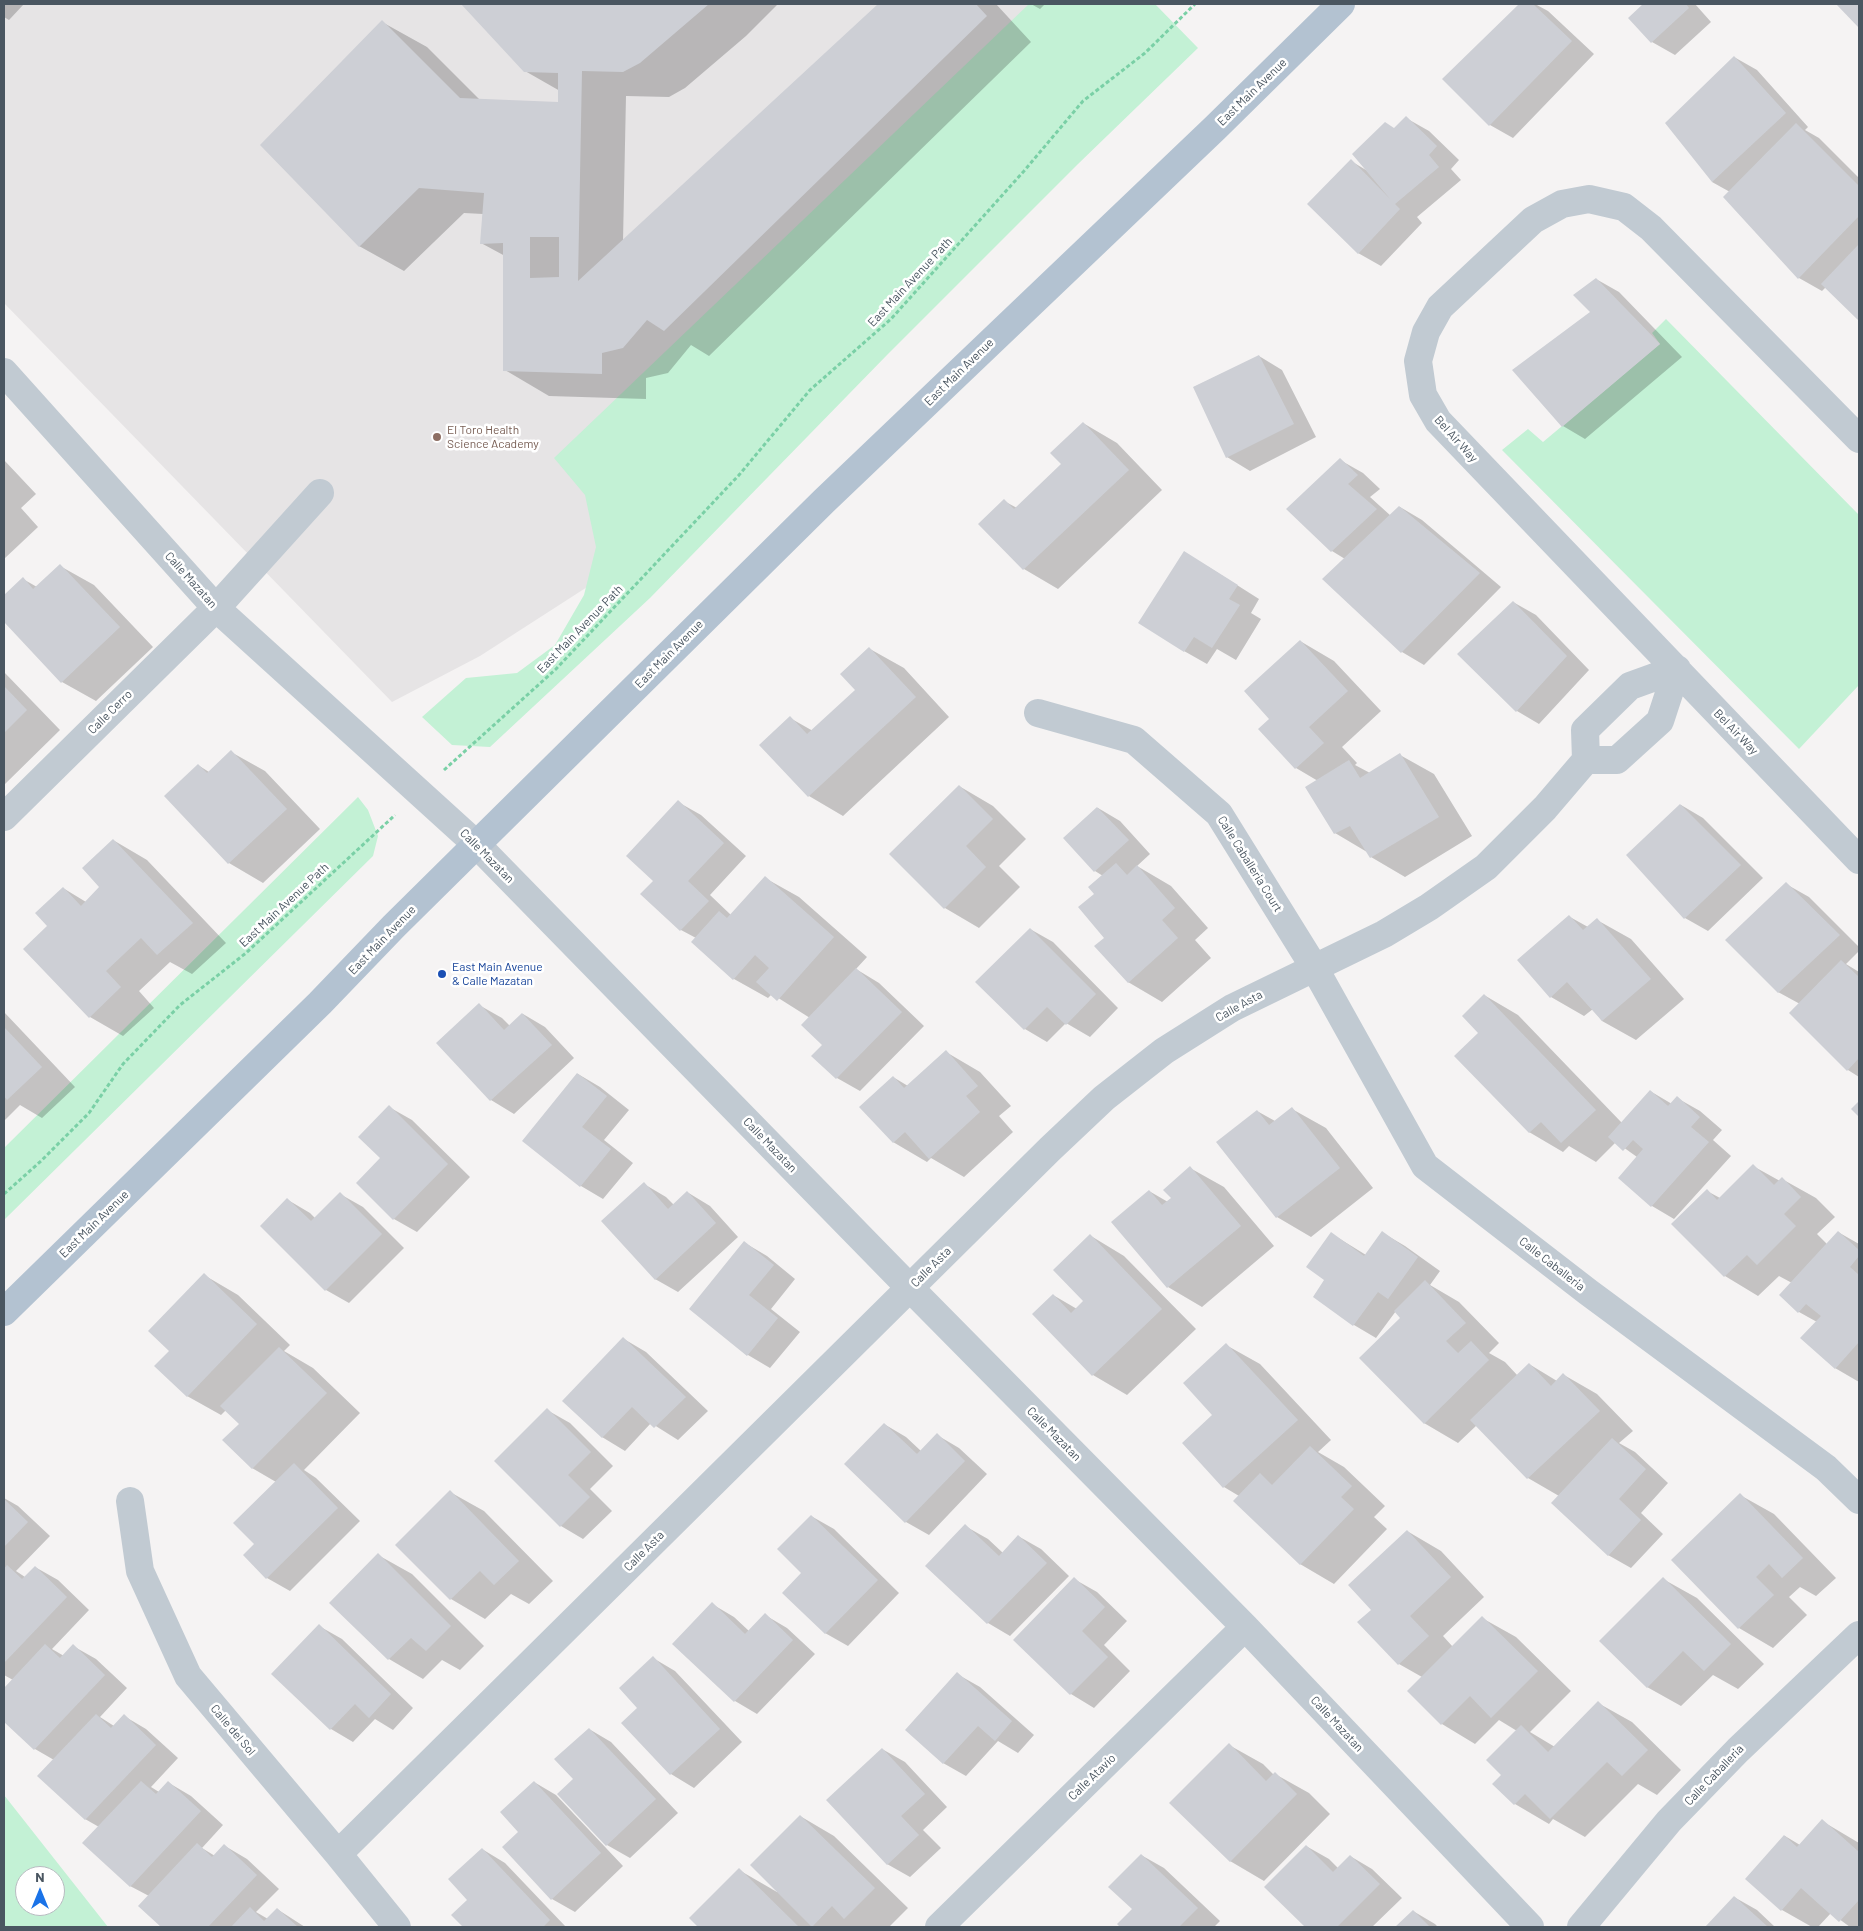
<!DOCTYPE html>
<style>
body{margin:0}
#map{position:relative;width:1863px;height:1931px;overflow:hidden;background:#f5f3f3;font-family:Barlow,sans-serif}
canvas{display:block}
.frame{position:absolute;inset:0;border:5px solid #4a5661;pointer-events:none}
.north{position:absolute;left:15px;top:1866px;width:50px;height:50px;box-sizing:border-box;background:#fff;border:1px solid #b7bbc0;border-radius:50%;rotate:0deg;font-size:14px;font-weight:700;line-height:20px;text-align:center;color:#4a5661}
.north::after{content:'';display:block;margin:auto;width:18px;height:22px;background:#1a73e8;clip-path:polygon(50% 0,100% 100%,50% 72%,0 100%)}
</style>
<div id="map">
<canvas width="1863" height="1931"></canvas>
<div class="frame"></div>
<div class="north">N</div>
</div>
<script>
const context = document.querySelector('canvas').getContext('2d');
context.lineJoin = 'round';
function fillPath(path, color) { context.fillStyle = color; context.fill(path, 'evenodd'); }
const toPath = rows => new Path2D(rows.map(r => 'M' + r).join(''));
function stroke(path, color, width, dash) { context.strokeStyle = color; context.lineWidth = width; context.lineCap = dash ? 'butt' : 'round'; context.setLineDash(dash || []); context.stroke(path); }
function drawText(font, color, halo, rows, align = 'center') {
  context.font = font + ' Barlow,sans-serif'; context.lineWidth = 5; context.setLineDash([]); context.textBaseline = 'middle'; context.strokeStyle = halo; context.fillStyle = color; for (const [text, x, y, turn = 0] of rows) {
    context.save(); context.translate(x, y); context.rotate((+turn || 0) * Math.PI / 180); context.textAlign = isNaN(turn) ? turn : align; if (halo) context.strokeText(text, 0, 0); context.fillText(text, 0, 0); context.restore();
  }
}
fillPath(toPath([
 [4,4,1155,4,612,571,480,656,392,702,4,303]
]), '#e6e4e5');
fillPath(toPath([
 [1029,4,1155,4,1198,48,1078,164,887,355,650,598,490,747,452,745,422,717,466,678,517,673,555,645,584,595,596,547,585,495,554,458],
 [1666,319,1859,515,1859,685,1799,749,1502,450,1528,429,1543,442,1660,344,1652,333],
 [358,797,368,810,378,836,373,856,4,1220,4,1148],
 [4,1795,108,1927,4,1927],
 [25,1876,55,1876,55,1906,25,1906]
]), '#c3f1d5');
fillPath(toPath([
 [4,4,24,4,9,20,4,17],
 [463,4,778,4,746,36,685,88,669,97,626,96,623,241,880,4,996,4,1031,42,709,356,691,345,668,373,646,378,646,399,549,396,505,370,505,256,481,243,483,214,464,213,404,271,359,246,382,22,427,47,480,100,560,104,560,91,525,71],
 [1031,4,1045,4,1040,9],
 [1520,4,1535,4,1548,11,1594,54,1513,138,1490,125,1444,79],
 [1645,4,1695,4,1711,22,1675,55,1652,42,1630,18],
 [1734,57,1757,70,1808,127,1805,130,1819,138,1859,178,1859,319,1826,287,1822,291,1799,278,1725,197,1730,192,1712,182],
 [1406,118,1429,131,1459,160,1451,169,1461,180,1417,217,1422,223,1381,266,1358,253,1351,161,1366,170,1395,129],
 [1596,279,1619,292,1682,357,1585,439,1563,426,1592,312],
 [1259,356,1282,370,1316,437,1250,471,1227,457,1194,387],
 [1083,423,1117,443,1162,490,1058,589,1024,569,980,524,1004,501,1017,508,1063,464],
 [4,460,36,494,21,508,38,527,4,559],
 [1340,460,1363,473,1380,489,1370,497,1391,516,1400,507,1422,520,1501,587,1424,665,1402,652,1345,559,1332,551,1288,509],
 [60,566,94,585,153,647,96,701,62,682,4,620,4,597,23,579,37,587],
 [1207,566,1259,599,1251,613,1261,619,1236,660,1217,649,1207,664,1184,651],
 [1513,602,1536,615,1589,670,1539,724,1517,711,1459,654],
 [1300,641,1334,661,1381,711,1342,747,1357,763,1355,765,1370,773,1400,755,1434,774,1472,836,1405,877,1371,857,1367,852,1335,833,1307,788,1318,781,1296,768,1271,719],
 [870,649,904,668,949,717,843,816,809,796,790,718,813,731,857,690],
 [4,672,60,730,4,785],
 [231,752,265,771,320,829,263,883,229,863,166,796,198,765,209,772],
 [959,786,993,806,1026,839,999,866,1020,887,979,928,945,908,890,854],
 [678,802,701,815,746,856,710,895,731,915,765,878,799,897,867,957,856,969,879,983,924,1026,860,1091,837,1078,813,1055,823,1045,810,1018,772,994,768,998,734,979,693,942,696,938,681,930,654,881],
 [1681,805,1703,818,1763,878,1708,931,1685,918],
 [1098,808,1120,821,1150,854,1137,866,1171,886,1208,928,1195,940,1211,958,1162,1002,1128,982,1106,938,1096,894,1103,876,1095,871],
 [113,840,147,860,226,943,192,974,170,962,139,991,154,1008,123,1036,90,1017,49,926,63,888,86,902,101,887],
 [1786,884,1809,897,1859,947,1859,951,1846,964,1859,972,1859,1077,1848,1070,1800,1004,1778,992],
 [1570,917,1588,927,1597,920,1631,939,1684,999,1636,1040,1602,1021,1593,1009,1584,1016,1551,997],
 [1030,929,1053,942,1118,1008,1090,1037,1066,1023,1047,1042,1025,1029],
 [1484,995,1518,1015,1622,1123,1650,1091,1672,1104,1677,1098,1700,1111,1722,1130,1713,1140,1731,1156,1674,1219,1652,1206,1620,1178,1637,1157,1616,1142,1596,1162,1569,1146,1563,1152,1529,1132,1480,1034],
 [479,1005,502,1018,510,1026,523,1014,545,1027,574,1058,514,1114,491,1100,438,1043],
 [4,1012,75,1087,42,1118,20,1105,4,1121],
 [946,1052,980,1072,1011,1106,999,1116,1013,1132,964,1177,931,1158,927,1162,893,1142,893,1077,908,1086],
 [578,1074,600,1087,629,1110,604,1140,633,1163,603,1199,581,1186],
 [389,1107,412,1120,470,1177,417,1232,394,1219,357,1183,382,1158],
 [1292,1109,1326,1128,1373,1188,1311,1237,1277,1217,1257,1111,1275,1121],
 [1753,1166,1780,1181,1782,1179,1816,1198,1835,1217,1817,1234,1827,1244,1838,1232,1859,1244,1859,1382,1835,1368,1817,1322,1799,1312,1780,1295,1792,1283,1779,1276,1758,1296,1725,1276,1707,1191,1720,1198],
 [1190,1168,1224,1187,1274,1246,1202,1307,1168,1287,1149,1191,1168,1202,1172,1198],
 [644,1184,666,1197,674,1205,687,1192,710,1206,738,1237,678,1292,655,1279],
 [340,1194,363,1207,404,1248,349,1303,326,1290,262,1226,288,1200,310,1213,315,1218],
 [1383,1233,1405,1246,1440,1271,1430,1285,1459,1302,1499,1343,1489,1353,1505,1362,1518,1376,1529,1364,1557,1381,1564,1375,1597,1394,1633,1431,1619,1443,1635,1452,1668,1483,1641,1513,1663,1534,1631,1568,1608,1555,1559,1496,1528,1478,1477,1425,1458,1443,1424,1423,1402,1318,1396,1311,1376,1338,1354,1325,1314,1296,1326,1280,1332,1234,1366,1255],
 [1091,1236,1124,1256,1196,1329,1127,1395,1093,1375,1034,1314,1053,1295,1077,1309,1085,1301],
 [745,1243,767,1256,795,1279,771,1309,800,1332,770,1368,748,1355],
 [204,1275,238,1295,290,1345,284,1351,313,1368,360,1413,304,1470,316,1478,360,1521,290,1591,267,1578,256,1544,276,1482,252,1468,240,1424,226,1410,221,1415,187,1396,171,1351],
 [624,1339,646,1352,708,1411,678,1440,651,1423,625,1451,602,1437],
 [1226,1345,1260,1364,1331,1440,1318,1452,1344,1467,1385,1506,1374,1517,1387,1529,1334,1584,1300,1564,1239,1496,1224,1487,1183,1443,1214,1415],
 [547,1410,570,1423,613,1466,590,1489,612,1511,583,1539,561,1526],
 [884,1424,906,1437,921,1451,937,1435,959,1448,987,1474,929,1535,906,1522],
 [450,1492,484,1511,553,1581,529,1604,511,1594,485,1619,451,1599,397,1545],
 [1740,1495,1774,1514,1836,1578,1816,1596,1800,1587,1789,1597,1807,1615,1773,1648,1739,1628],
 [4,1498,18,1506,50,1536,16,1571,25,1577,35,1567,58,1580,89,1610,52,1649,64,1656,73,1646,96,1659,127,1688,100,1717,114,1726,124,1716,146,1729,178,1758,151,1787,159,1792,169,1783,191,1796,223,1825,202,1848,215,1856,225,1846,247,1859,279,1889,256,1912,268,1919,277,1909,305,1927,163,1927,140,1906,149,1896,130,1886,99,1827,85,1819,54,1760,35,1749,4,1720,4,1690,13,1680,4,1675],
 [811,1516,834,1529,899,1593,848,1646,825,1633,803,1573],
 [965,1526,988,1539,1003,1553,1018,1536,1041,1549,1069,1576,1010,1636,988,1623],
 [1407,1531,1441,1551,1484,1597,1443,1636,1453,1647,1482,1618,1516,1637,1571,1691,1530,1732,1555,1747,1598,1703,1632,1722,1681,1770,1657,1795,1638,1784,1585,1837,1553,1819,1549,1824,1515,1804,1503,1775,1517,1731,1499,1720,1475,1744,1442,1724,1422,1677,1399,1664,1373,1610],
 [378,1555,412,1574,484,1646,460,1670,442,1660,423,1679,389,1659,331,1603],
 [1074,1579,1097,1592,1127,1621,1104,1645,1130,1671,1094,1708,1071,1694,1014,1640],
 [1663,1579,1697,1598,1764,1664,1738,1689,1713,1675,1681,1706,1647,1687],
 [712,1604,734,1617,749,1631,765,1615,787,1628,815,1654,757,1714,735,1701],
 [319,1626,342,1639,413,1708,393,1730,375,1719,353,1742,331,1729],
 [653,1658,675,1671,742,1742,694,1788,671,1774,623,1723,639,1708],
 [957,1674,980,1687,1034,1735,1018,1753,998,1741,966,1776,943,1763],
 [589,1729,611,1742,678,1813,630,1858,607,1845,575,1779],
 [1229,1745,1263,1764,1274,1775,1275,1774,1309,1793,1330,1814,1264,1881,1230,1861],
 [882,1749,905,1762,947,1807,923,1830,941,1848,910,1877,887,1864],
 [534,1782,556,1795,623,1866,575,1912,552,1899,520,1832],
 [800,1816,834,1836,908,1908,889,1927,815,1927,810,1924,812,1927,700,1927,691,1918,739,1870,777,1892],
 [1822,1821,1859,1843,1859,1927,1850,1927,1831,1913,1818,1927,1812,1927,1782,1910,1747,1879,1785,1836,1800,1845],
 [1306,1846,1329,1859,1338,1868,1350,1856,1372,1869,1402,1898,1372,1927,1307,1927,1266,1887],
 [482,1849,505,1863,566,1927,464,1927,453,1915,469,1900],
 [1141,1855,1164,1868,1220,1921,1214,1927,1122,1927,1119,1924,1133,1909],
 [1734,1897,1757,1910,1775,1927,1707,1927],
 [1413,1911,1435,1924,1438,1927,1396,1927]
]), '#0003');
fillPath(toPath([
 [461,4,709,4,640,63,623,72,582,71,578,281,878,4,976,4,987,16,664,331,647,320,623,348,602,353,602,374,503,371,503,243,480,244,484,193,419,188,359,247,260,145,382,20,460,98,558,102,558,73,524,72],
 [530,237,559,237,559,277,530,278],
 [1519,4,1533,4,1572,41,1489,126,1442,79],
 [1643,4,1686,4,1689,8,1651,43,1628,18],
 [1836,4,1859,4,1859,28],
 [1734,56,1786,113,1712,182,1665,123],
 [1406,116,1437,146,1429,155,1439,167,1395,204,1400,209,1358,254,1307,204,1351,159,1391,200,1352,154,1385,122,1394,128],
 [1796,123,1859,186,1859,216,1798,279,1723,197],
 [1859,244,1859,321,1821,284],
 [1596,278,1660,344,1562,427,1512,370,1590,312,1573,295],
 [1259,355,1294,424,1226,458,1193,387],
 [1083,422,1129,470,1023,570,978,524,1004,499,1014,509,1061,464,1050,453],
 [1340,458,1358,475,1348,484,1377,509,1331,552,1286,509],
 [1399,506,1480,573,1401,653,1322,579],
 [1184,551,1238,585,1229,599,1240,605,1212,648,1194,637,1184,652,1138,623],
 [60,564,120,627,61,683,4,622,4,595,23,577,33,589],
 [1513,601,1567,656,1516,712,1457,654],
 [1300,640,1348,691,1309,727,1324,743,1295,769,1258,729,1269,719,1244,691],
 [869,647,916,697,808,797,759,745,790,716,807,734,855,690,840,674],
 [4,686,27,710,4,733],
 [231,750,287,809,228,864,164,796,198,764,207,773],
 [1400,753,1439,817,1370,858,1350,826,1334,834,1305,787,1349,760,1360,778],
 [959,785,993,819,966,846,986,867,944,909,889,854],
 [678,800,724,843,688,881,709,901,680,931,640,894,653,881,626,856],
 [1680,804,1741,865,1684,919,1626,855],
 [1097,807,1129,840,1094,872,1063,838],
 [113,839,193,923,157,955,141,938,106,971,121,987,89,1018,23,949,47,926,35,913,63,887,81,906,99,887,82,868],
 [1116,863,1127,875,1137,865,1175,908,1162,920,1178,938,1128,983,1094,946,1104,938,1078,907,1094,894,1088,887],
 [765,876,834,937,777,1001,756,982,769,968,755,955,733,980,691,942,719,911,727,918],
 [1786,882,1840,935,1778,993,1725,940],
 [1569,915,1583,930,1597,918,1651,979,1602,1021,1567,982,1550,998,1517,960],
 [1030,928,1096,994,1066,1025,1047,1007,1024,1030,975,982],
 [1841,960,1859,977,1859,1058,1847,1071,1789,1013],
 [856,968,902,1012,836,1079,811,1056,822,1045,801,1025],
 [1484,994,1596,1110,1561,1143,1541,1122,1529,1133,1454,1056,1478,1033,1462,1016],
 [479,1003,504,1030,522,1013,552,1045,490,1101,436,1043],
 [4,1027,42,1067,7,1100,4,1096],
 [946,1050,978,1086,966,1096,980,1112,929,1159,905,1132,893,1143,859,1107,893,1076,904,1088],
 [577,1073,607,1096,582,1127,611,1149,580,1187,522,1141],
 [1650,1090,1668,1106,1677,1096,1700,1117,1691,1127,1709,1142,1651,1207,1618,1178,1643,1149,1633,1140,1623,1151,1608,1137],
 [1859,1101,1859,1117,1851,1109],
 [389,1105,448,1164,393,1220,356,1183,380,1158,358,1137],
 [1292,1107,1340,1168,1276,1218,1216,1142,1257,1110,1269,1125],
 [1753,1164,1774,1185,1782,1177,1801,1197,1784,1214,1796,1226,1757,1265,1747,1255,1724,1277,1671,1224,1707,1189,1717,1200],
 [1190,1166,1241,1226,1167,1288,1111,1222,1149,1190,1162,1205,1171,1198,1163,1190],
 [644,1182,668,1209,687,1191,716,1223,655,1280,601,1221],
 [340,1192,382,1234,325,1291,260,1226,287,1198,311,1221],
 [1382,1231,1418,1257,1388,1299,1378,1292,1353,1326,1313,1297,1324,1280,1306,1267,1331,1232,1364,1256],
 [1838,1231,1859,1250,1859,1256,1850,1267,1859,1275,1859,1342,1835,1369,1800,1338,1821,1316,1806,1304,1798,1313,1779,1295],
 [1090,1234,1162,1309,1092,1376,1032,1314,1053,1294,1071,1313,1083,1301,1053,1270],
 [744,1241,774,1265,749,1295,778,1318,747,1356,689,1309],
 [204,1273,257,1324,187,1397,154,1366,169,1351,148,1331],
 [1425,1280,1466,1323,1446,1341,1458,1353,1471,1341,1489,1360,1424,1424,1359,1358,1400,1318,1394,1311],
 [623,1337,686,1397,654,1428,632,1407,602,1438,562,1401],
 [1226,1343,1298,1420,1223,1488,1182,1443,1212,1415,1183,1383],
 [279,1347,327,1393,252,1469,222,1440,239,1424,220,1406],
 [1529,1363,1551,1386,1563,1373,1600,1411,1527,1479,1470,1420],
 [547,1408,591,1452,568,1475,590,1497,560,1527,494,1461],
 [884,1423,917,1454,937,1433,965,1461,905,1523,844,1464],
 [1612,1438,1646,1469,1619,1499,1641,1520,1608,1556,1551,1503],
 [1310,1446,1352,1486,1341,1497,1354,1509,1300,1565,1233,1501,1260,1473,1272,1485],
 [294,1463,338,1508,266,1579,243,1555,254,1544,233,1523],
 [450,1490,519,1561,494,1585,480,1571,450,1600,395,1545],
 [1740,1493,1803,1558,1782,1578,1769,1564,1756,1577,1774,1595,1738,1629,1671,1560],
 [4,1499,28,1522,4,1547],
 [811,1515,878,1580,825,1634,782,1593,801,1573,777,1549],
 [965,1524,999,1556,1018,1535,1047,1563,987,1624,925,1566],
 [1407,1530,1451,1577,1410,1616,1429,1636,1398,1665,1357,1622,1371,1610,1348,1585],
 [378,1553,451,1626,426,1651,411,1638,388,1660,329,1603],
 [7,1565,22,1579,35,1566,67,1597,4,1663,4,1569],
 [1074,1577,1105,1607,1082,1631,1108,1657,1070,1695,1013,1640],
 [1663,1577,1731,1644,1704,1671,1683,1651,1647,1688,1599,1641],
 [712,1602,745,1634,765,1613,793,1640,734,1702,672,1644],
 [1482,1616,1538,1671,1491,1718,1470,1696,1441,1725,1407,1691],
 [319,1624,391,1694,369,1718,355,1704,330,1730,271,1674],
 [45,1644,60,1658,73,1644,105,1675,34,1750,4,1722,4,1688],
 [653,1656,720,1729,670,1775,621,1723,637,1708,619,1688],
 [957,1672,1012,1721,995,1741,978,1726,943,1764,905,1730],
 [1598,1701,1648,1750,1622,1776,1607,1762,1550,1819,1525,1794,1514,1805,1492,1784,1501,1775,1486,1760,1521,1725,1548,1752],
 [96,1714,111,1728,124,1714,156,1745,85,1820,37,1776],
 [589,1728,656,1799,606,1846,557,1794,573,1779,554,1759],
 [1229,1743,1266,1781,1275,1772,1297,1794,1230,1862,1169,1803],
 [882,1748,925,1794,901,1816,919,1835,887,1865,826,1800],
 [141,1781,156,1794,168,1781,201,1811,130,1887,82,1843],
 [534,1781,601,1853,551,1900,502,1847,518,1832,500,1812],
 [800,1815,875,1888,844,1919,832,1906,812,1927,750,1865],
 [1822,1819,1859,1852,1859,1900,1839,1922,1801,1888,1781,1911,1745,1879,1784,1835,1797,1847],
 [197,1843,212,1857,224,1844,257,1875,208,1927,161,1927,138,1906],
 [1306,1845,1333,1872,1350,1855,1380,1884,1337,1927,1305,1927,1264,1887],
 [482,1848,550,1920,543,1927,463,1927,451,1915,467,1900,448,1879],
 [1141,1854,1198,1908,1179,1927,1120,1927,1117,1924,1132,1909,1108,1887],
 [739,1868,799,1927,698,1927,689,1918],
 [1734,1896,1768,1927,1705,1927],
 [250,1907,264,1921,277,1908,298,1927,231,1927],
 [1413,1910,1430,1927,1395,1927]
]), '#cdcfd5');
stroke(toPath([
 [444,770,556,669,739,475,810,390,891,319,1024,171,1083,101,1145,53,1195,4],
 [4,1194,41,1161,89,1113,123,1064,180,1005,246,953,395,815]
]), '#7ad0a6', 3, [4, 2.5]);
stroke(toPath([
 [4,372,216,608,476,844,910,1288,1245,1627,1530,1927],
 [1859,439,1651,228,1624,207,1589,199,1562,204,1533,220,1440,307,1426,332,1418,361,1423,395,1438,421,1859,860],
 [1038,713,1134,740,1219,814,1314,967,1425,1166,1588,1292,1826,1468,1859,1500],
 [1586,760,1617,760,1660,721,1677,669],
 [4,817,216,608,320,493],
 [130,1501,140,1571,188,1676,338,1854,397,1927],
 [338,1854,1050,1149,1104,1098,1164,1051,1232,1008,1384,934,1429,907,1486,867,1545,808,1586,760,1585,730,1630,686,1677,669],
 [939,1927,1245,1627],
 [1581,1927,1669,1821,1738,1750,1859,1635]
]), '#c1cad2', 28);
stroke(toPath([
 [4,1312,320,1003,394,926,824,501,1215,128,1341,4]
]), '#b3c2d1', 28);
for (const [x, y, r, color] of [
 [437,437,5,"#8d6e63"],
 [442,974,5,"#1a4fb4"]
]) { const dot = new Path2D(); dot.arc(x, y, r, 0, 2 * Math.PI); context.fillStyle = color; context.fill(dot); stroke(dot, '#fff', 2); }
drawText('12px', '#4a5661', '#fff', [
 ["East Main Avenue",1252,92,-44],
 ["East Main Avenue Path",910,282,-47],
 ["East Main Avenue",959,372,-44],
 ["Bel Air Way",1456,439,48],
 ["Calle Mazatan",191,580,48],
 ["East Main Avenue Path",580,629,-46],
 ["East Main Avenue",669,654,-45],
 ["Calle Cerro",110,712,-45],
 ["Bel Air Way",1736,732,46],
 ["Calle Mazatan",487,856,45],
 ["Calle Caballeria Court",1250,864,58],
 ["East Main Avenue Path",284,905,-43],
 ["East Main Avenue",382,940,-46],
 ["Calle Asta",1239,1006,-29],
 ["Calle Mazatan",770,1145,46],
 ["East Main Avenue",94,1224,-44],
 ["Calle Caballeria",1552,1264,38],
 ["Calle Asta",931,1267,-45],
 ["Calle Mazatan",1054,1434,45],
 ["Calle Asta",644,1551,-45],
 ["Calle Mazatan",1337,1724,47],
 ["Calle del Sol",233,1730,50],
 ["Calle Caballeria",1714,1775,-46],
 ["Calle Atavio",1092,1777,-44]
]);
drawText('12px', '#785e54', '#fff', [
 ["El Toro Health",447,430],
 ["Science Academy",447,444]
], 'left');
drawText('12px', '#164399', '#fff', [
 ["East Main Avenue",452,967],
 ["& Calle Mazatan",452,981]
], 'left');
</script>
